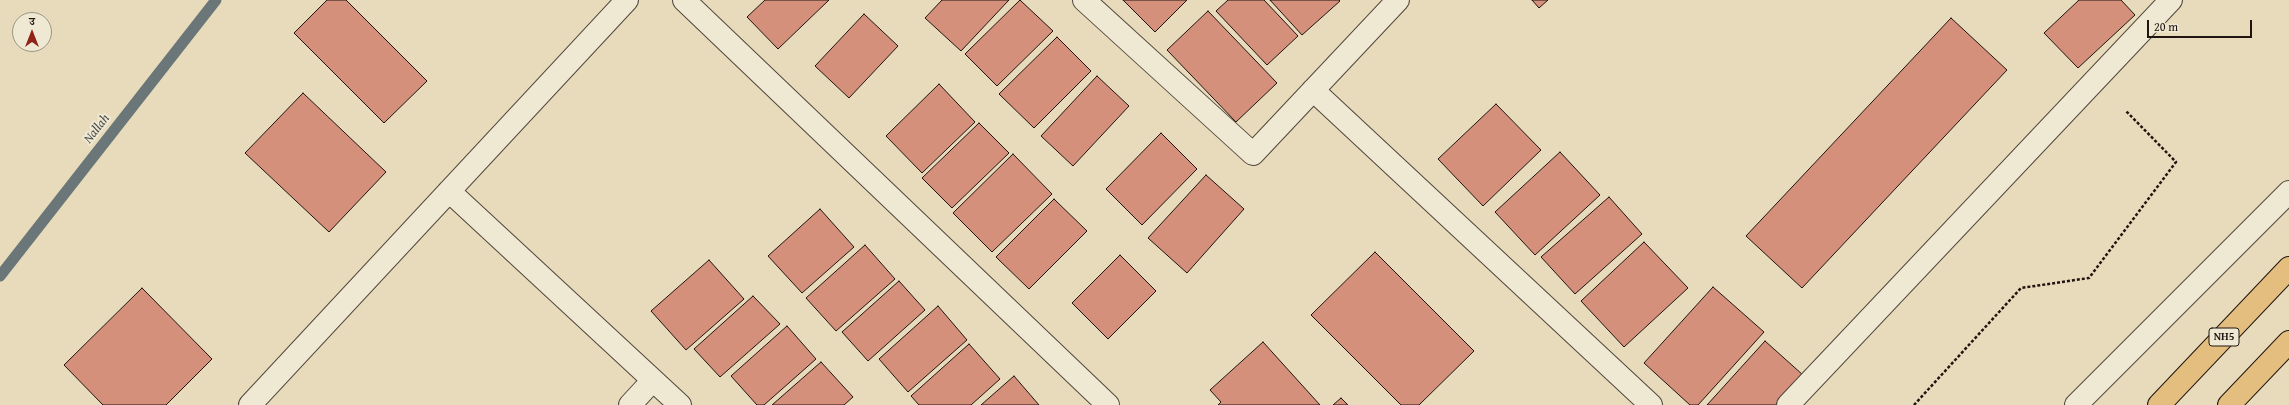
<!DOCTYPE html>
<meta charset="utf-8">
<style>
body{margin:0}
#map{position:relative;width:2289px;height:405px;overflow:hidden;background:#e7dbbb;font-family:"Gentium Book Plus","Noto Serif Devanagari",serif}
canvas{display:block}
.north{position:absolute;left:12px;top:12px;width:40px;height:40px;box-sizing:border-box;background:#efe8d3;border:1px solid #9c9385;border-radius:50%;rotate:0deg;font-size:11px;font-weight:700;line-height:16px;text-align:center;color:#201410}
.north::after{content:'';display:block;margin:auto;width:14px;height:18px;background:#8f2418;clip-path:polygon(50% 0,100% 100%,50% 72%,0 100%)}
.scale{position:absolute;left:2147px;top:20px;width:105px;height:18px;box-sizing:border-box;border:2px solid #201410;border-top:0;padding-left:5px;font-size:12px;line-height:14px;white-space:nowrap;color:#201410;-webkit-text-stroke:3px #efe8d3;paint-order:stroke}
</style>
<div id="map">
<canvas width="2289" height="405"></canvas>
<div class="north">उ</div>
<div class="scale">20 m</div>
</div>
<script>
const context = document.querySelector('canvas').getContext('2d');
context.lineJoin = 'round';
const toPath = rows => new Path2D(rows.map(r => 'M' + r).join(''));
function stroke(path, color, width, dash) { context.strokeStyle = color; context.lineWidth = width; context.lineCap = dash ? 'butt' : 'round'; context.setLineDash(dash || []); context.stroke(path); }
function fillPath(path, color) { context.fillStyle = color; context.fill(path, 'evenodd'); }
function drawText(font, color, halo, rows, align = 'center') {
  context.font = font + ' "Gentium Book Plus",serif'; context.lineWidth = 4; context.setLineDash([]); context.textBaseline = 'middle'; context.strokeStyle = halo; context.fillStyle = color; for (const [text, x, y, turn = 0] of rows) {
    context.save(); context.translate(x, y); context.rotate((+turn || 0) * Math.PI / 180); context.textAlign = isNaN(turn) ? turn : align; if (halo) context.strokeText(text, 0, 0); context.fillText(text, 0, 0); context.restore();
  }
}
stroke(toPath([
 [0,276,216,0]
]), '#6a7677', 11);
const building = toPath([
 [327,0,346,0,427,81,384,123,294,33,327,0],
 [765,0,829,0,778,49,747,17,765,0],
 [942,0,1009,0,961,51,925,18,942,0],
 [1020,0,1053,31,997,86,965,54,1020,0],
 [1123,0,1187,0,1155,32,1123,0],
 [1228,0,1264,0,1298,36,1267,65,1216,11,1228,0],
 [1270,0,1339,0,1340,1,1302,35,1270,0],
 [1532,0,1548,0,1539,8,1532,0],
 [2079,0,2121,0,2135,15,2078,68,2044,33,2079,0],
 [1208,11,1277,83,1236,122,1167,50,1208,11],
 [864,14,898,46,849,98,815,66,864,14],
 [1951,18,2007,70,1802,288,1746,236,1951,18],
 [1057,37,1091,71,1034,128,999,94,1057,37],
 [1097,76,1129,106,1073,166,1041,136,1097,76],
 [939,84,975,122,922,173,886,136,939,84],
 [303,93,386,172,329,232,245,153,303,93],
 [1496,104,1541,150,1483,206,1438,159,1496,104],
 [979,123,1009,153,952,208,922,178,979,123],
 [1161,133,1197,169,1142,225,1106,189,1161,133],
 [1560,152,1600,195,1535,255,1495,212,1560,152],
 [1013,154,1052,194,992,252,953,213,1013,154],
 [1206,175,1244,209,1187,273,1148,238,1206,175],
 [1609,197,1642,234,1575,294,1541,257,1609,197],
 [1054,199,1087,231,1029,289,996,257,1054,199],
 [820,209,854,247,802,293,768,256,820,209],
 [1644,242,1688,288,1624,347,1581,301,1644,242],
 [865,245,895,279,836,331,806,298,865,245],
 [1375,252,1474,351,1419,405,1401,405,1311,315,1375,252],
 [1120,255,1156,291,1108,339,1072,303,1120,255],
 [709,260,744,299,686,350,651,311,709,260],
 [899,281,925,310,868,361,842,332,899,281],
 [1713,287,1764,332,1698,405,1690,405,1644,363,1713,287],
 [142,288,212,359,166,405,103,405,64,365,142,288],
 [753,296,780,324,720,377,694,349,753,296],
 [938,306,967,340,908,392,879,359,938,306],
 [787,326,816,359,764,405,757,405,731,376,787,326],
 [1765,341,1803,375,1776,405,1707,405,1765,341],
 [1263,342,1320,405,1218,405,1221,402,1210,390,1263,342],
 [969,344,1000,379,971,405,919,405,911,396,969,344],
 [821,362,853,397,844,405,772,405,821,362],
 [1014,376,1039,405,981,405,1014,376],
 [1341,398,1348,405,1333,405,1341,398]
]);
fillPath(building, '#d5907c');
stroke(building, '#201410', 1);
const minor = toPath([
 [684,0,1108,405],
 [1084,0,1253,154,1398,0],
 [1313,90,1651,405],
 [449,191,680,405],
 [250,405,627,0],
 [630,405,653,380],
 [1788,405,2171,0]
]);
const tertiary = toPath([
 [2076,405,2289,192]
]);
const trunk = toPath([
 [2159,405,2289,268],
 [2229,405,2289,342]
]);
stroke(minor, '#52463b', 24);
stroke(tertiary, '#52463b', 24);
stroke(trunk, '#201410', 24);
stroke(toPath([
 [1914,405,2021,288,2089,278,2176,162,2126,111]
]), '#201410', 2.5, [3, 2]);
stroke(minor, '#efe8d3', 22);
stroke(tertiary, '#efe8d3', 22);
stroke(trunk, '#e4be7e', 22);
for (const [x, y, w] of [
 [2224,337,30]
]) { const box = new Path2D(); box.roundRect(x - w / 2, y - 9, w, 18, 3); context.fillStyle = '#efe8d3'; context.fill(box); stroke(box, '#201410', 1); }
drawText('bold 11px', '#201410', null, [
 ["NH5",2224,337]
]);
drawText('italic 13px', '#4b4d4c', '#efe8d3', [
 ["Nallah",97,129,-52]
]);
</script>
